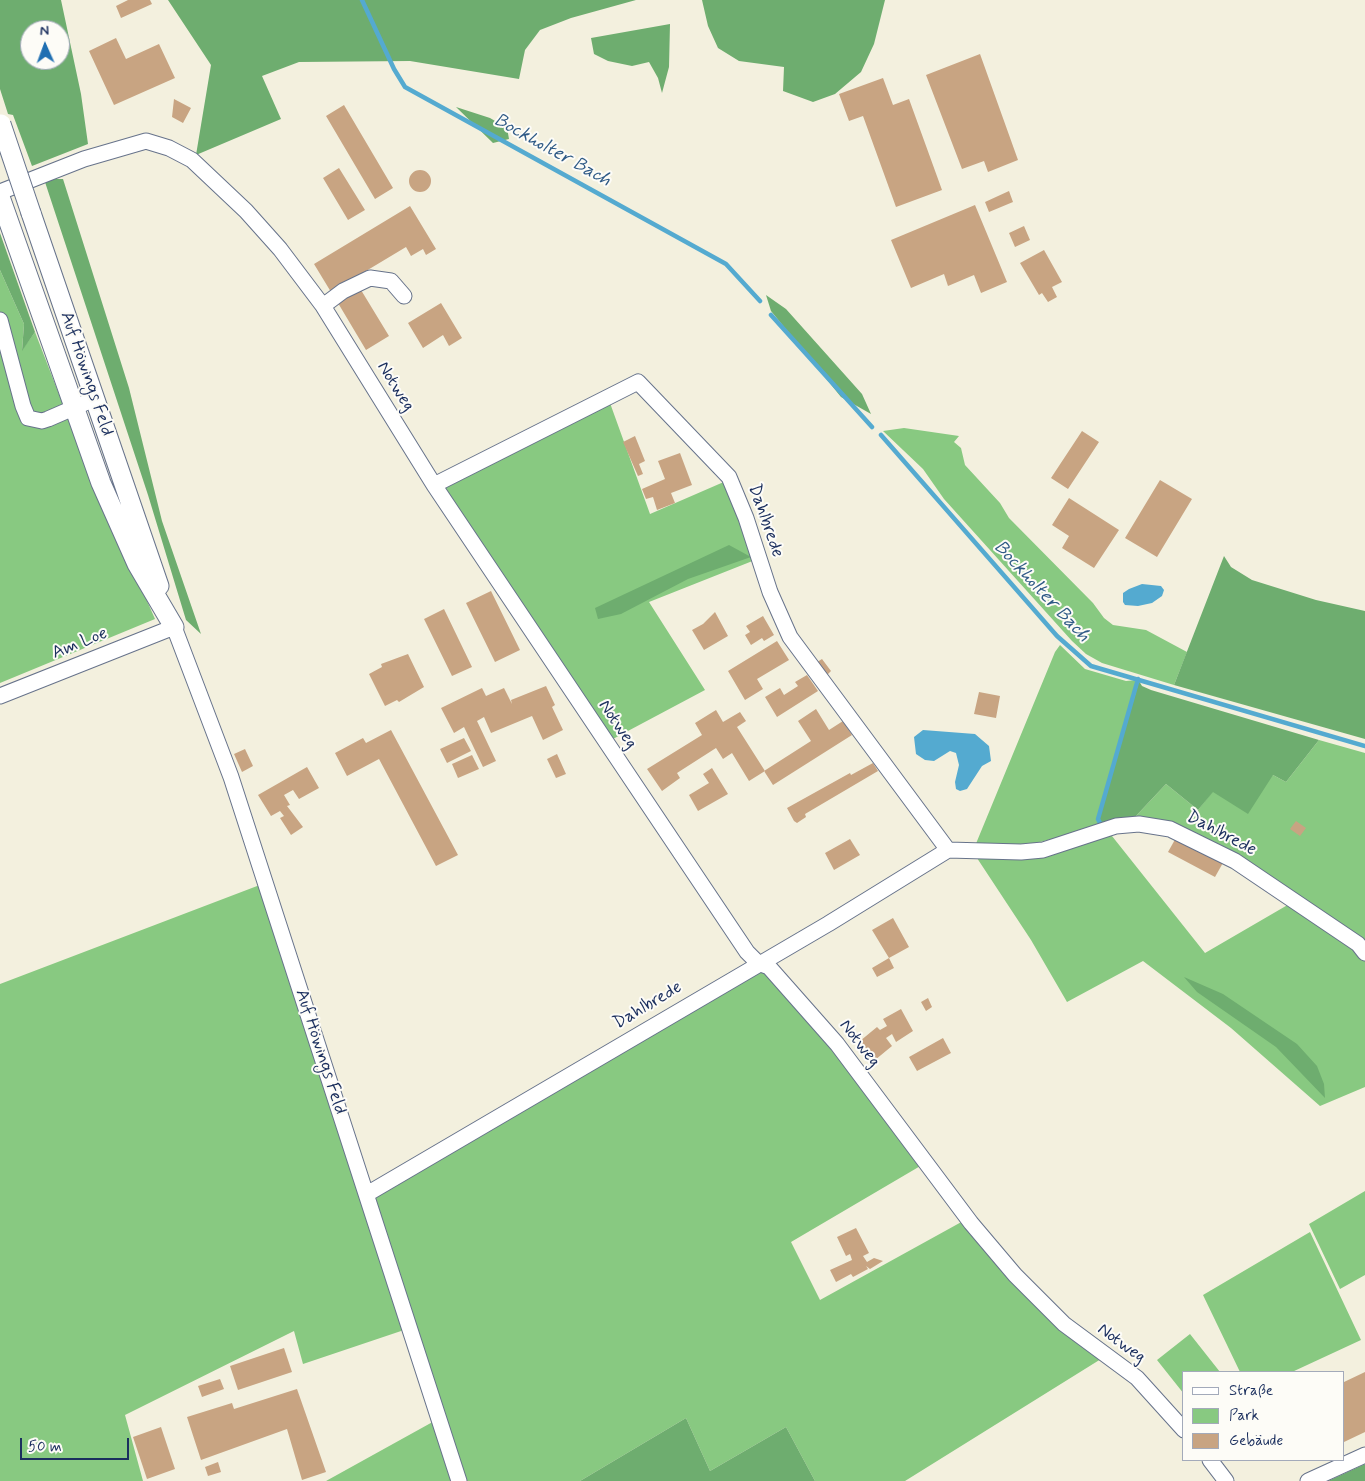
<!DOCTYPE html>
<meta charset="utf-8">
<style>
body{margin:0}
#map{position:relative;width:1365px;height:1481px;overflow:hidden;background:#f3f0de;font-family:Mynerve,sans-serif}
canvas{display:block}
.legend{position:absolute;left:1182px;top:1371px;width:162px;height:90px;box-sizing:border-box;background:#fdfcf7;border:1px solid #a3aaba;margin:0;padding:6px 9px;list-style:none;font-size:15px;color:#1b2f5e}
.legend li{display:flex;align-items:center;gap:10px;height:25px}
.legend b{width:25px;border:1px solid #a3aaba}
.north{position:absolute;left:20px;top:20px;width:50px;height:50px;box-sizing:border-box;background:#fdfcf7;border:1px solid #a3aaba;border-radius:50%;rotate:358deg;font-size:14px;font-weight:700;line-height:20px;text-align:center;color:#1b2f5e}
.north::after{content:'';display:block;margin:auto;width:18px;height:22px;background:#1f6fb2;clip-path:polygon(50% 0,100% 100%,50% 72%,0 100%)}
.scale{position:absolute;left:20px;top:1438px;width:109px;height:22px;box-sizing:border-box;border:2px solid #1b2f5e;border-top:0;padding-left:6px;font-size:15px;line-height:18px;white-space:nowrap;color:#1b2f5e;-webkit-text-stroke:4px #fdfcf7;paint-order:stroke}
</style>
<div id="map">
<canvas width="1365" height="1481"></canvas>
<ul class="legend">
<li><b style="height:6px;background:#fff"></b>Straße</li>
<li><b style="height:14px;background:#88c981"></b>Park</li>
<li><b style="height:14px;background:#c8a482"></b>Gebäude</li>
</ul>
<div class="north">N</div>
<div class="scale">50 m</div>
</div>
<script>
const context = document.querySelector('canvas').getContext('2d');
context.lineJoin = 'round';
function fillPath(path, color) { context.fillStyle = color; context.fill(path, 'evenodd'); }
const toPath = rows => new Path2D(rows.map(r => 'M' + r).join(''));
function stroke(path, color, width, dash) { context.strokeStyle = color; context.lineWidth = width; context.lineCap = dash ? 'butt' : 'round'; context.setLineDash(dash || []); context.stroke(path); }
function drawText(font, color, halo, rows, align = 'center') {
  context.font = font + ' Mynerve,sans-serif'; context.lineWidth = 4; context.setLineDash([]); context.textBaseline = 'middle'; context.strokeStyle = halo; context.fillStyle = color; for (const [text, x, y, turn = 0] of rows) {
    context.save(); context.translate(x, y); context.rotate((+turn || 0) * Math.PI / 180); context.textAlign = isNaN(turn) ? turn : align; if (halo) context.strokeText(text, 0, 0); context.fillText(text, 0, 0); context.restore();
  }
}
fillPath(toPath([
 [0,270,24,324,22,350,35,332,77,441,155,619,0,683],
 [610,403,650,514,726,481,755,560,649,602,705,690,611,740,444,487],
 [904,428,959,436,954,442,961,448,965,465,1000,503,1009,518,1093,603,1104,618,1113,625,1146,630,1187,652,1174,685,1102,663,1086,654,1072,641,944,499,923,469,883,431],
 [1060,645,1085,669,1126,681,1137,680,1097,819,1099,824,1104,826,1028,845,975,846,1055,652],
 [1319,740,1365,753,1365,947,1301,899,1135,817,1166,784,1198,810,1213,791,1273,775,1286,782],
 [1108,831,1205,953,1291,903,1360,952,1365,961,1365,1087,1320,1106,1231,1028,1143,961,1067,1002,1031,940,975,855],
 [265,883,367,1194,758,966,769,970,922,1165,791,1242,820,1300,965,1220,1101,1359,905,1481,815,1481,786,1427,710,1471,686,1418,580,1481,326,1481,438,1419,410,1328,303,1364,294,1331,125,1415,143,1481,0,1481,0,984],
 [1365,1191,1365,1275,1340,1289,1309,1224],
 [1310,1232,1361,1340,1292,1372,1240,1372,1203,1295],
 [1190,1334,1220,1372,1184,1372,1184,1394,1157,1360]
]), '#88c981');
fillPath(toPath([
 [0,0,61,0,81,94,88,144,32,166,13,115,8,114,0,89],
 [30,30,60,30,60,60,30,60],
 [168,0,636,0,571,18,540,30,525,50,519,79,410,61,299,62,262,76,281,119,196,155,211,65],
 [702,0,885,0,874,44,861,72,835,94,813,102,783,91,784,67,739,61,718,48,708,26],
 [670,24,669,67,662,93,658,78,649,62,632,66,608,61,594,54,591,38],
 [456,107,490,118,507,128,509,139,493,143],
 [44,179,63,179,129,388,162,521,201,634,186,620,148,495],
 [0,233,35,332,22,351,24,324,0,270],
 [766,295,786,309,862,394,871,414,841,397,771,311],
 [729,545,751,557,688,579,621,614,598,619,595,608],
 [1224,556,1231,567,1252,580,1316,600,1365,611,1365,739,1174,685],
 [1139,681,1142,686,1151,690,1319,740,1286,782,1273,775,1248,814,1213,792,1198,810,1166,784,1135,817,1104,826,1099,820],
 [1184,977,1223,994,1297,1044,1317,1066,1324,1084,1325,1098,1276,1047,1197,992],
 [686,1418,710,1471,786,1427,815,1481,580,1481],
 [1365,1464,1365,1481,1328,1481]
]), '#6ead6f');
fillPath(toPath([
 [1142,584,1161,586,1164,590,1162,596,1152,603,1138,606,1125,605,1123,602,1123,593,1129,589],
 [923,730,975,734,989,746,991,761,982,766,967,789,960,791,956,789,955,782,959,765,956,753,950,751,934,761,925,760,916,754,914,737]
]), '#54aad0');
stroke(toPath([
 [362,0,394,69,405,87,726,264,760,301],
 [771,315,872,427],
 [881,435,1057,636,1091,666,1365,746],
 [1100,823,1098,819,1138,679]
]), '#54aad0', 4.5);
fillPath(toPath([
 [128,0,150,0,152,4,121,18,116,6],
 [116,38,126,59,159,44,175,78,114,105,89,51],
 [980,54,1018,160,988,172,984,161,962,169,926,75],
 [883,78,893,105,909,99,942,190,896,207,863,116,849,121,839,94],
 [174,99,191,108,183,123,172,117],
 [344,105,393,188,375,199,326,116],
 [339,168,365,210,348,220,323,178],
 '409 181a11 11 0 1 1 22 0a11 11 0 1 1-22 0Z',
 [1009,191,1013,202,989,212,985,202],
 [975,205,1007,282,981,293,974,275,948,286,944,274,911,288,891,240],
 [410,206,436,249,426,255,423,249,411,256,406,247,331,292,314,264],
 [1024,226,1030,240,1015,247,1009,233],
 [1044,250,1062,282,1052,287,1057,297,1048,302,1042,293,1039,295,1020,263],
 [361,290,389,336,366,350,338,303],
 [441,303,462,338,449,346,443,335,423,348,408,323],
 [1082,431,1099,442,1068,489,1051,478],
 [635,436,645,461,639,464,643,474,638,476,623,442],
 [680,453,692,485,671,493,675,503,657,510,653,497,646,499,642,489,665,479,658,461],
 [1160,480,1192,499,1157,557,1125,538],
 [1069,498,1119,530,1094,568,1062,548,1069,536,1052,525],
 [491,591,520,650,495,662,466,603],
 [444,609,472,667,452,676,424,619],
 [715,612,728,636,704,650,692,630,703,624],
 [763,616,774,635,764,641,762,638,751,645,745,635,750,632,746,626],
 [777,641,789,660,757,679,763,689,745,700,728,671],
 [408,654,424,687,399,702,397,700,385,706,369,674,382,667,381,664],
 [822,659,831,671,825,677,814,664],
 [807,675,818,691,777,717,765,697,780,688,784,695,798,686,795,682],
 [546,686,555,705,552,707,563,730,543,740,532,716,491,733,484,717,477,721,496,761,483,767,464,727,454,733,441,708,482,688,486,696,504,688,512,704,511,700],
 [979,692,1000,696,996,718,974,714],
 [816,709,829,730,843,721,852,735,773,785,764,771,811,741,798,721],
 [716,710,723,722,740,712,746,721,737,727,765,771,749,781,732,753,723,759,716,748,677,773,680,778,662,791,647,769,702,735,695,723],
 [391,730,458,855,436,866,379,759,347,776,335,753,363,738,366,743],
 [464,738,471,751,447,763,440,749],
 [245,749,253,766,242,772,234,754],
 [557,754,566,774,556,778,547,759],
 [472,755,479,769,458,778,452,764],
 [873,763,878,771,805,814,806,817,797,823,794,821,787,808,850,773,851,775],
 [307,767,319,788,299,799,293,790,284,795,290,805,287,806,303,827,291,835,280,818,284,816,280,811,271,816,258,795],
 [712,768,728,794,698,811,689,795,709,783,703,774],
 [1296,821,1306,828,1300,836,1290,829],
 [1177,836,1224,861,1215,877,1168,852],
 [850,839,860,855,834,870,825,853],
 [893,918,909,947,889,958,894,968,877,977,872,968,889,958,872,930],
 [928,998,932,1007,926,1011,921,1002],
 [901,1009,913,1031,896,1042,892,1034,886,1038,892,1046,875,1060,860,1041,877,1027,880,1030,887,1026,883,1019],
 [943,1038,951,1053,917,1071,909,1057],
 [856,1228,869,1253,863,1256,867,1262,874,1258,883,1261,870,1269,866,1266,868,1269,853,1277,851,1274,836,1282,830,1270,852,1260,850,1254,846,1256,837,1237],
 [284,1348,292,1372,238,1390,230,1366],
 [1365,1372,1365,1432,1344,1442,1344,1382],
 [220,1379,224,1389,202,1397,198,1386],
 [297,1389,326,1472,302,1480,287,1429,201,1460,187,1417,232,1403,234,1409],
 [161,1427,175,1469,147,1479,133,1437],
 [218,1462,221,1472,208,1476,205,1467]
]), '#c8a482');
const minor = toPath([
 [0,192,84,159,146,141,169,148,192,160,246,211,280,249,323,306,434,485,747,952,758,963,769,967,837,1044,971,1223,1015,1275,1064,1324,1137,1378,1184,1430],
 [323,306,343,291,370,278,391,281,404,296],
 [0,320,23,406,28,418,42,421,48,419,94,399],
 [0,696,174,627,231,777,459,1481],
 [948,850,1021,852,1043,850,1116,826,1139,824,1170,829,1235,861,1358,944,1365,953],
 [367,1194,828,924,948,850,790,637,770,592,746,518,729,477,638,382,434,485],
 [1210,1460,1226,1481],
 [1308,1481,1365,1455]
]);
const major = toPath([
 [0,197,101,483,137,564,174,627],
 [31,213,159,586]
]);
stroke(minor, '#67738b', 17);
stroke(major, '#67738b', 21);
stroke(minor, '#fff', 15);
stroke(major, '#fff', 19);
const majorBridge = toPath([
 [1,124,31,213]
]);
stroke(majorBridge, '#67738b', 21, []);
stroke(majorBridge, '#fff', 19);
drawText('18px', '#1b2f5e', '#fdfcf7', [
 ["Auf Höwings Feld",86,374,71],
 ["Notweg",395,387,58],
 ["Dahlbrede",765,521,71],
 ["Am Loe",80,644,-22],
 ["Notweg",617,725,56],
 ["Dahlbrede",1221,834,28],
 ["Dahlbrede",648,1006,-31],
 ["Notweg",859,1044,52],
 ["Auf Höwings Feld",320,1052,72],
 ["Notweg",1121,1344,36]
]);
drawText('italic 19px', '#2f5a86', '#fdfcf7', [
 ["Bockholter Bach",552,151,29],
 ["Bockholter Bach",1041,592,47]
]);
</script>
